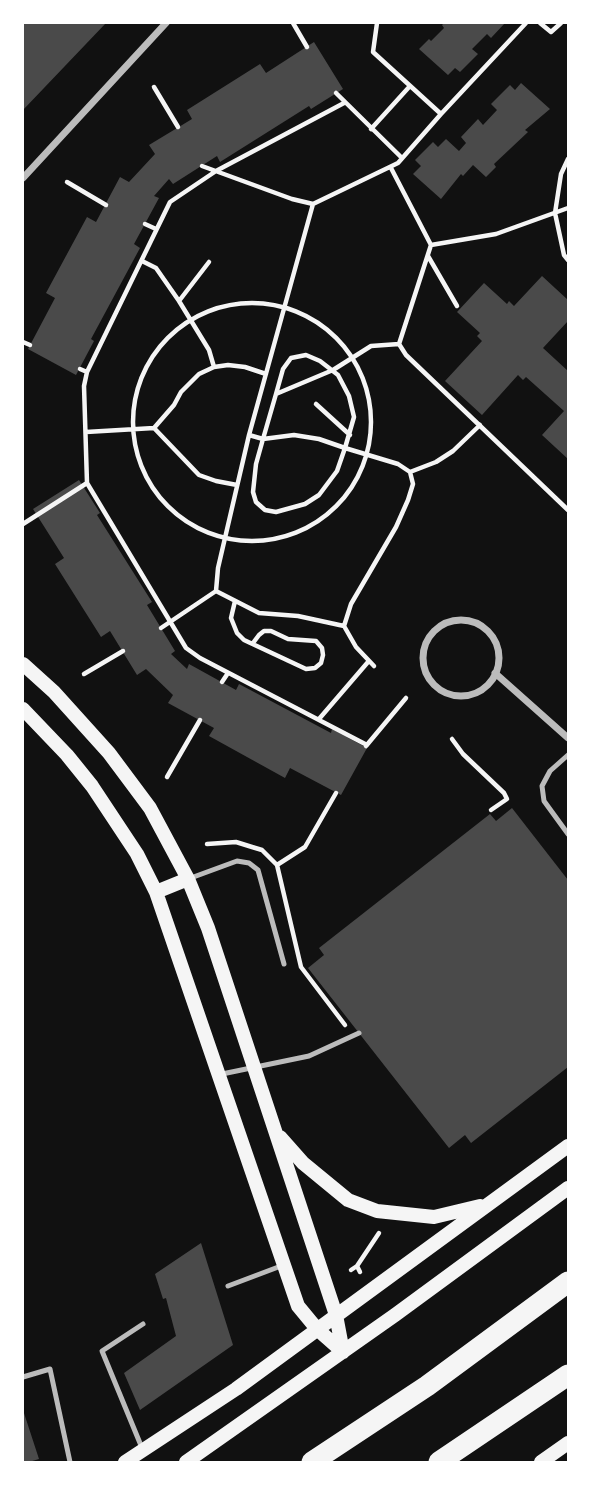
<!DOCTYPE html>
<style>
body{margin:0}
#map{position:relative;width:591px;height:1485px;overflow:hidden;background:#111;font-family:Montserrat,sans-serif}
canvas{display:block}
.frame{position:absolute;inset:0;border:24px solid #fff;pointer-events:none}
</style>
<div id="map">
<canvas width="591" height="1485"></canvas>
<div class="frame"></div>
</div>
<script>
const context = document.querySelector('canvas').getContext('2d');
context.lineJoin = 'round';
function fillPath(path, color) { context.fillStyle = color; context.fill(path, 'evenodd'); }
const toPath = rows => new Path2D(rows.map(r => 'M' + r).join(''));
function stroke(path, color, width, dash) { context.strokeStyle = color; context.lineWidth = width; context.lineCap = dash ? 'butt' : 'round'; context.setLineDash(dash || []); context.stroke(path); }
fillPath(toPath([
 [23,23,106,23,23,110],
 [444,23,505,23,491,38,487,34,472,49,478,54,460,72,455,68,448,75,419,49,429,39,431,41,444,28,442,25],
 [314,42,343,89,311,109,309,106,220,162,217,156,173,184,169,179,154,196,159,198,134,244,140,248,91,339,94,341,76,375,28,349,55,298,46,293,87,217,96,222,120,177,129,182,155,154,149,145,192,119,187,110,260,64,266,73],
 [521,83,550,109,525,130,528,132,494,164,496,167,486,177,473,165,463,176,461,174,441,199,413,174,421,166,415,160,433,142,438,147,446,139,459,151,466,143,461,137,478,119,483,125,497,110,491,104,510,85,515,90],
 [542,276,568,300,568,321,543,348,568,371,568,459,542,435,564,411,526,377,523,380,518,375,482,415,445,381,482,341,477,336,480,333,457,312,484,283,507,304,509,301,514,306],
 [79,480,100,513,97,515,152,602,147,605,175,651,171,654,187,669,189,664,236,690,239,684,331,733,332,729,367,748,341,795,290,768,285,778,209,736,214,728,168,703,173,695,146,669,137,675,110,631,101,637,55,564,64,558,33,509],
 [512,808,568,880,568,1067,471,1143,465,1135,449,1148,308,968,324,955,319,948,490,814,496,821],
 [201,1243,233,1345,140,1410,124,1373,176,1336,166,1298,163,1299,155,1274],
 [23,1410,39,1459,29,1462,23,1462]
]), '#4a4a4a');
stroke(toPath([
 [293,23,307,47],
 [377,23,373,52,441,114],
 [540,23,551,32,561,23],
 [154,87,178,127],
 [336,93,402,158],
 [344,103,216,171,170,202,87,372,84,386,87,483,186,648,200,658,367,745],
 [371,129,410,86],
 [568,159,561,174,555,213,564,255,568,260],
 [202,166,292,199,313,204,398,163,441,114,526,23],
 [391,168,431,245,399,344],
 [67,182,106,205],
 [313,204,249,435,263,439,276,394,333,370,371,346,399,344],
 [145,224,156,229],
 [431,245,496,234,568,208],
 [428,256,457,306],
 [142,261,156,268,179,301,209,350,214,367],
 [179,301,209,262],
 '133 422a119 119 0 1 1 238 0a119 119 0 1 1-238 0Z',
 [23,342,30,345],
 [399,344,406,355,568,510],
 [80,369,87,372],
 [276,394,283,369,291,358,306,355,320,361,338,375,349,396,354,417,345,448,398,464,410,472,413,484,408,500,396,527,351,604,344,626,356,647,374,666],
 [316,404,350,435],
 [154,428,174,405,181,392,199,374,214,367,228,365,245,367,266,374],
 [86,432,154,428,199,475,216,481,237,485],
 [249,435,218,568,216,591,259,613,298,616,344,626],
 [294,435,319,439,345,448,337,471,319,495,305,504,276,512,265,510,256,502,253,492,256,464,263,439,294,435],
 [410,472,436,462,453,451,480,425],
 [23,524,87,483],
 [235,601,231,618,237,633,244,640,306,669,315,668,321,663,323,655,322,648,316,641,288,639,271,631,264,631,259,635,253,643],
 [161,628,216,591],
 [84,674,123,651],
 [222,682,228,673],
 [319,719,368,662],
 [452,739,463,754,504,793,507,799,491,810],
 [366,746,406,698],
 [167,777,200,720],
 [207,844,236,842,252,847,262,850,277,865,305,847,336,793],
 [277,865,301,967,345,1025],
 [357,1266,379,1233],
 [351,1270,357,1266,360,1272]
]), '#f5f5f5', 4.5);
stroke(toPath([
 [568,755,550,771,542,786,544,801,568,834],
 [188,879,237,861,249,863,258,870,284,964],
 [222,1074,309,1056,359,1033],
 [228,1286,281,1266],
 [23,1377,50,1369,70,1462],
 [142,1448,102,1351,143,1324]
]), '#bcbcbc', 5);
stroke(toPath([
 [23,178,166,23],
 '423 658a38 38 0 1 1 76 0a38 38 0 1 1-76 0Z',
 [495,673,568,738]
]), '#bcbcbc', 7);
stroke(toPath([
 [23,664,54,692,109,753,150,808,188,879,208,928,336,1315,343,1352],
 [23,709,67,755,92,786,137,854,156,892,298,1306,317,1329,343,1352],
 [156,892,188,879],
 [280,1137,303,1163,348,1200,377,1211,434,1217,480,1206],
 [125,1462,236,1389,568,1146],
 [186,1462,395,1315,568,1188],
 [541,1462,568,1443]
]), '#f5f5f5', 14);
stroke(toPath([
 [312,1462,427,1386,568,1282],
 [439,1462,568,1375]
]), '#f5f5f5', 21);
</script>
